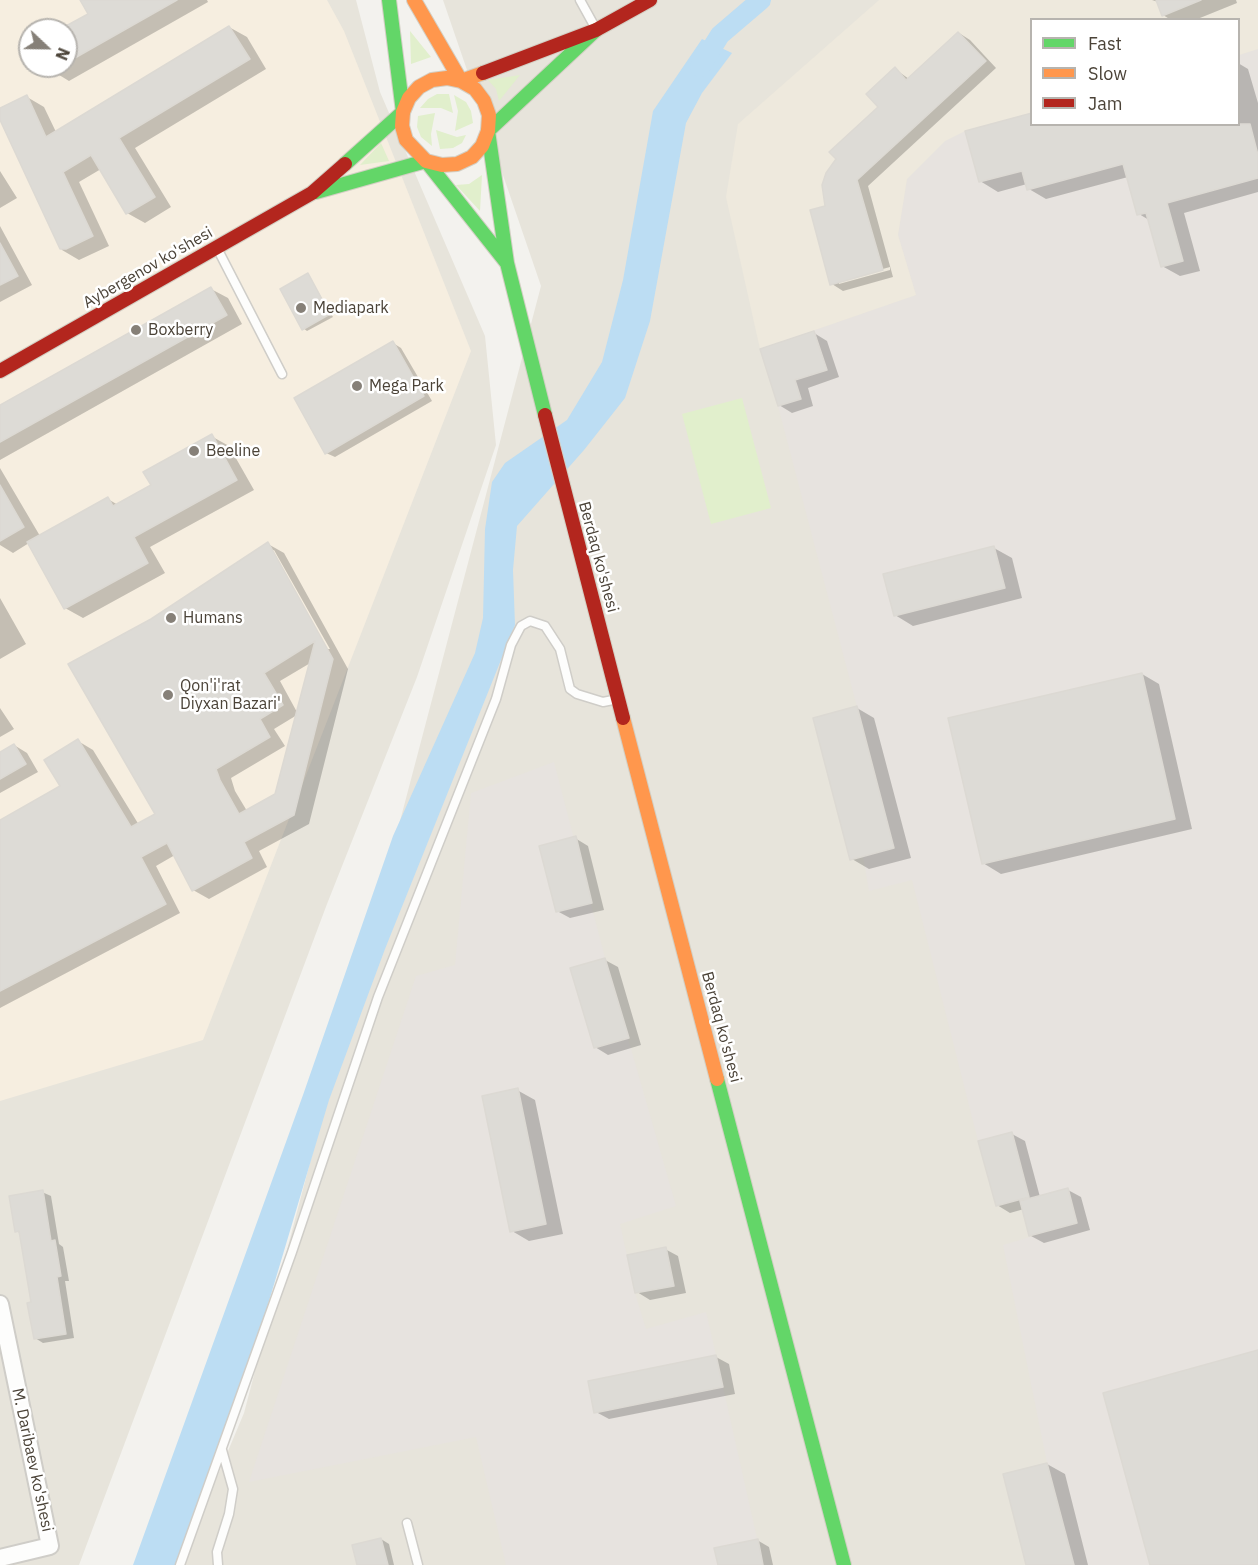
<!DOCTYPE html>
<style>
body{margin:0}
#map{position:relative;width:1258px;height:1565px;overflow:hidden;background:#f3f2ee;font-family:"IBM Plex Sans",sans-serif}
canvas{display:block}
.legend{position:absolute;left:1030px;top:18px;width:210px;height:108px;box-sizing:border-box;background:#fff;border:2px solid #b7b4af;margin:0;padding:8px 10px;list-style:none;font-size:18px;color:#4b4338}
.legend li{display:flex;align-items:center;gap:12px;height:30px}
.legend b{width:30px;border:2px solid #b7b4af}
.north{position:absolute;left:18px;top:18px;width:60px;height:60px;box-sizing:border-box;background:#fff;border:2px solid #b7b4af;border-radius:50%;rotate:112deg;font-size:16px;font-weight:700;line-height:24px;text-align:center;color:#4b4338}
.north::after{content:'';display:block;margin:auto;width:21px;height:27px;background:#868078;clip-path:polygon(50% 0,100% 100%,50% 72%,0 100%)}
</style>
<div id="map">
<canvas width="1258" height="1565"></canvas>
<ul class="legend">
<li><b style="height:8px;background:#63d668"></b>Fast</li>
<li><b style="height:8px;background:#ff974d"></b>Slow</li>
<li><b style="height:8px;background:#b3261e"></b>Jam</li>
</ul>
<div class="north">N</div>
</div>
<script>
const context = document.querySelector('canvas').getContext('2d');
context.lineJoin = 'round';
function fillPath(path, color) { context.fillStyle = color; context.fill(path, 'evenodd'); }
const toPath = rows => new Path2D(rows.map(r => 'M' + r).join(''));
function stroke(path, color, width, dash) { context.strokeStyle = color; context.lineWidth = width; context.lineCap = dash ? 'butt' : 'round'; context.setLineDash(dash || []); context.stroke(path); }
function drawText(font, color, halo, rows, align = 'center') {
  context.font = font + ' "IBM Plex Sans",sans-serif'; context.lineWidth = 5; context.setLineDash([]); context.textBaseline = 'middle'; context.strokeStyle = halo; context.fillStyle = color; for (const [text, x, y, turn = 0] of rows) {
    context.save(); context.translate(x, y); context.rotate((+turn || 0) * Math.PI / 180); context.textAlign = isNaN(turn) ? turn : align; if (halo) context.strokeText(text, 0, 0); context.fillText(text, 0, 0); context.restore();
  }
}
fillPath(toPath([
 [0,0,356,0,380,92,485,336,496,445,417,677,327,904,79,1565,0,1565],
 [30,30,66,30,66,66,30,66],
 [443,0,1258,0,1258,1565,180,1565,244,1413,541,286],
 [1032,20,1238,20,1238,124,1032,124]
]), '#e7e4db');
fillPath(toPath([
 [0,0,327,0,344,31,471,351,203,1040,0,1101],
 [30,30,66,30,66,66,30,66]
]), '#f6eee0');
fillPath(toPath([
 [1258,49,1258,1565,1074,1565,1047,1463,1003,1245,1077,1223,1068,1188,1030,1198,1012,1132,978,1141,912,880,869,891,863,856,894,848,778,406,760,349,916,295,898,235,907,179,945,141,965,131,1031,113,1032,124,1238,124,1239,55],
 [1142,673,1175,819,982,864,948,718],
 [554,762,605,958,676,1206,620,1224,635,1293,646,1329,706,1312,716,1355,589,1381,723,1387,763,1565,506,1565,476,1437,249,1482,416,976,455,965,471,793]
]), '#e7e3df');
fillPath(toPath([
 [879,0,1258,0,1258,49,1239,55,1238,20,1032,20,1031,113,965,131,945,141,907,179,898,235,916,295,760,349,726,197,738,124]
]), '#eee9dd');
fillPath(toPath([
 [410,31,431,57,411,64],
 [520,75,499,101,496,89,488,80],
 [437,94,449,94,453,113,441,108,420,108,428,99],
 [454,95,466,102,471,111,473,123,455,131,458,111],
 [435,113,431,134,432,146,421,137,417,127,418,116],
 [436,130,457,137,466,135,462,143,453,148,440,149],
 [381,143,389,161,360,165],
 [482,175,480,211,456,185,469,184],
 [742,398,771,508,711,524,682,414]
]), '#e1efcc');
fillPath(toPath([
 [702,39,732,53,702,93,686,123,650,321,625,398,584,450,517,526,513,570,515,625,385,949,329,1100,241,1395,180,1565,133,1565,303,1095,393,836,475,653,483,618,485,529,492,482,505,463,567,420,602,362,623,280,653,111]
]), '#bcddf3');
fillPath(toPath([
 [85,0,207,0,208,2,69,81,51,70,49,66,66,66,66,30,62,30,90,14],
 [1152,0,1236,0,1237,3,1195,20,1171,20,1163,15,1158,2],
 [229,27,247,37,266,69,135,148,171,207,145,223,127,213,101,169,79,182,109,246,79,260,62,250,0,116,0,110,27,97,44,107,56,132],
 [959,33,970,40,996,68,868,186,893,277,843,291,832,284,827,207,880,107,895,69,909,79],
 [890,267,890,270,839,284,839,281],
 [1238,63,1248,69,1258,103,1258,192,1184,213,1200,271,1180,276,1162,266,1149,220,1139,214,1128,177,1046,199,1029,189,1027,184,998,192,980,181,1032,124,1238,124],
 [0,171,17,198,0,208],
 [0,226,32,285,0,302],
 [308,275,333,317,307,331,303,328],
 [211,289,228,298,242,324,0,460,0,407],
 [814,333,827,341,839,377,808,388,813,406,792,413,779,405],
 [393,343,401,348,432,401,335,457,326,453],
 [211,436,229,446,254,490,150,547,165,573,83,618,65,608,29,543,13,553,0,545,0,468,40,536,108,499,118,505,153,486],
 [268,544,284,553,348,669,309,824,259,851,267,867,209,899,193,890,175,855,156,866,180,913,0,1008,0,821,62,786,78,741,93,750,139,825,157,815,152,620],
 [274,550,330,649,326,649,271,551],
 [312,662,298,714,280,681],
 [297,715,276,795,247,811,235,791,231,778,285,746,274,729],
 [994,548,1012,558,1022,598,913,626,895,615],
 [0,598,26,644,0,659],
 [1142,674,1159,684,1192,829,1001,874,983,863],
 [0,708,14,729,0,737],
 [857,708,874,718,911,858,869,869,852,859],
 [14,745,27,753,38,772,0,793,0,754],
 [575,838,588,846,604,910,570,918,557,911],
 [605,960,618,967,641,1045,608,1055,595,1047],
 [517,1090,535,1100,563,1234,529,1241,512,1231],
 [1012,1134,1025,1141,1040,1197,1068,1190,1081,1197,1090,1230,1044,1243,1031,1236,1024,1209,1010,1213,997,1205],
 [42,1192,51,1196,59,1244,63,1247,69,1281,65,1281,74,1338,43,1343,35,1338,33,1303,21,1234,17,1231],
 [665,1249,678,1256,686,1293,650,1300,637,1292],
 [716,1357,729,1364,735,1394,609,1419,596,1412],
 [1047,1464,1065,1474,1088,1565,1028,1565],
 [381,1539,389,1544,394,1565,358,1565],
 [757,1540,769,1547,773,1565,719,1565]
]), '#0003');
stroke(toPath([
 [700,67,720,35,761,0]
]), '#bcddf3', 20);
const building = toPath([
 [80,0,177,0,66,63,66,26,88,14,80,0],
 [1156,0,1201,0,1162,16,1156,0],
 [229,26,250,59,119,138,155,197,126,214,91,155,63,172,93,236,66,249,60,249,0,120,0,108,27,95,46,137,229,26],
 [958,32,986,61,857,180,883,270,830,285,810,210,825,206,822,185,826,173,836,159,829,152,878,107,866,94,895,67,906,80,958,32],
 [1032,113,1032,124,1250,124,1258,155,1258,178,1167,203,1183,261,1161,267,1146,213,1137,215,1123,164,1027,190,1022,171,979,182,965,131,1032,113],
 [0,243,18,276,0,285,0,243],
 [308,273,330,314,302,330,280,289,308,273],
 [211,287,227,315,0,442,0,405,211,287],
 [814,331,827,370,795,380,801,399,778,406,760,349,814,331],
 [393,341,424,396,325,454,294,398,393,341],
 [212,434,237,480,134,537,148,563,64,609,27,542,108,497,113,506,151,485,143,472,212,434],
 [0,485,24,527,0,541,0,485],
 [268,542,333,659,294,815,244,842,252,858,192,891,167,843,141,857,166,904,0,991,0,820,60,786,44,760,78,739,131,827,155,814,68,664,151,619,268,542],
 [315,641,275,794,239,814,220,780,216,769,270,737,260,719,283,705,264,673,315,641],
 [994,546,1005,588,894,616,883,574,994,546],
 [1142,673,1175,819,982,864,948,718,1142,673],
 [857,706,894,848,850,860,813,718,857,706],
 [14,744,26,764,0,779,0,752,14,744],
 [576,836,592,903,556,912,539,846,576,836],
 [605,958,629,1038,594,1048,570,968,605,958],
 [518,1088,546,1224,510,1232,482,1096,518,1088],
 [1012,1132,1029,1197,996,1206,978,1141,1012,1132],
 [1068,1188,1077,1223,1029,1236,1020,1201,1068,1188],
 [43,1190,51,1241,55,1240,61,1276,57,1277,66,1334,34,1339,27,1303,31,1302,19,1231,15,1232,9,1196,43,1190],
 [666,1247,674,1286,635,1293,627,1255,666,1247],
 [1258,1350,1258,1565,1150,1565,1103,1393,1258,1350],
 [716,1355,723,1387,594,1413,588,1381,716,1355],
 [1047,1463,1074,1565,1026,1565,1003,1474,1047,1463],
 [381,1538,388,1565,357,1565,352,1545,381,1538],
 [758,1539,763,1565,718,1565,714,1548,758,1539]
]);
fillPath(building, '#dddbd6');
stroke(building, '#dcd9d3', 1.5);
const lane = toPath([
 [580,0,596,29],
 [217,248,282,374],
 [407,1523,418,1565],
 [180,1565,292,1252,378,997,496,699,511,645,521,626,530,621,545,626,560,649,570,689,577,694,603,702,618,699],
 [218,1565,217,1552,229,1514,233,1489,222,1450]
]);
const street = toPath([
 [0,1304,50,1546,0,1558]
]);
const fast = toPath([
 [345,164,403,112,389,0],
 [316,192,426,161,506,262],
 [545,415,507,263,488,131,596,30],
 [717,1079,844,1565]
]);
const slow = toPath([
 [414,0,461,81,475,89,484,101,489,115,488,131,482,146,472,157,457,164,442,165,426,161,406,140,402,126,403,112,409,98,419,87,432,80,447,78,461,81,483,73],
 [623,718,717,1079]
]);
const jam = toPath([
 [483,73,596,30,650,0],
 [0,371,312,193,345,164],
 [545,415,623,718]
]);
stroke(lane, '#cfcdc8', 11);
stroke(street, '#cfcdc8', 20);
stroke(fast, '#d3cfc4', 16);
stroke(slow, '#d3cfc4', 16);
stroke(jam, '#d3cfc4', 16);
stroke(lane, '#fdfdfc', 8);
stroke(street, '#fdfdfc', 16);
stroke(fast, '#63d668', 14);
stroke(slow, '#ff974d', 14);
stroke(jam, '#b3261e', 14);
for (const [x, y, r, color] of [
 [301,308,6,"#868078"],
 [136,330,6,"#868078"],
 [357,386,6,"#868078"],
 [194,451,6,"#868078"],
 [171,618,6,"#868078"],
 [168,695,6,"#868078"]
]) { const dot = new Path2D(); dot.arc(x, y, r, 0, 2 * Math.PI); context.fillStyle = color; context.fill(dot); stroke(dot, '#fff', 2); }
drawText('16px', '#4b4338', '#fff', [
 ["Aybergenov ko'shesi",148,268,-30],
 ["Berdaq ko'shesi",598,557,75],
 ["Berdaq ko'shesi",721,1027,75],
 ["M. Daribaev ko'shesi",32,1460,78]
]);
drawText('16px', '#4b4338', '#fff', [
 ["Mediapark",313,308],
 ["Boxberry",148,330],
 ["Mega Park",369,386],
 ["Beeline",206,451],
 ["Humans",183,618],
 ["Qon'i'rat",180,686],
 ["Diyxan Bazari'",180,704]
], 'left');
</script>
